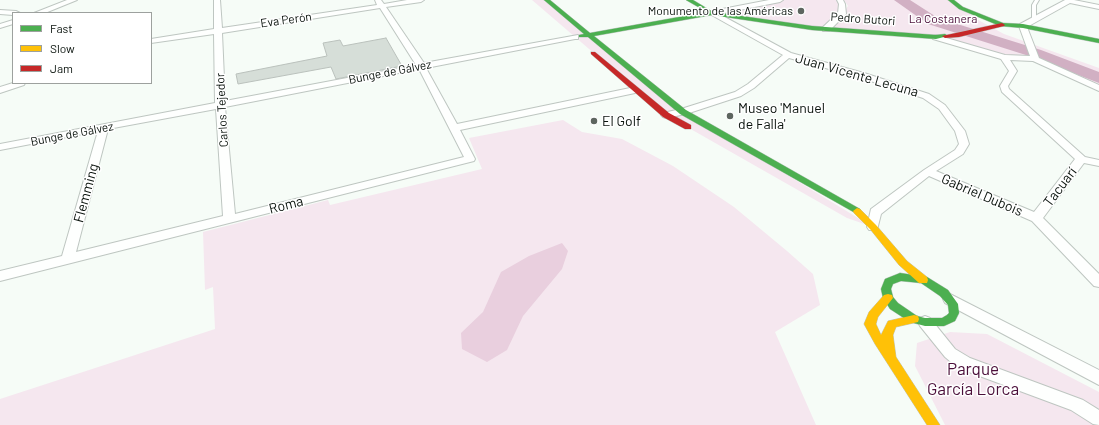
<!DOCTYPE html>
<meta charset="utf-8">
<style>
body{margin:0}
#map{position:relative;width:1099px;height:425px;overflow:hidden;background:#f6fcf7;font-family:Barlow,sans-serif}
canvas{display:block}
.legend{position:absolute;left:12px;top:12px;width:140px;height:72px;box-sizing:border-box;background:#fff;border:1px solid #9da19e;margin:0;padding:5px 7px;list-style:none;font-size:12px;color:#0a130d}
.legend li{display:flex;align-items:center;gap:8px;height:20px}
.legend b{width:20px;border:1px solid #9da19e}
</style>
<div id="map">
<canvas width="1099" height="425"></canvas>
<ul class="legend">
<li><b style="height:5px;background:#4caf50"></b>Fast</li>
<li><b style="height:5px;background:#ffc107"></b>Slow</li>
<li><b style="height:5px;background:#c62828"></b>Jam</li>
</ul>
</div>
<script>
const context = document.querySelector('canvas').getContext('2d');
context.lineJoin = 'round';
function fillPath(path, color) { context.fillStyle = color; context.fill(path, 'evenodd'); }
const toPath = rows => new Path2D(rows.map(r => 'M' + r).join(''));
function stroke(path, color, width, dash) { context.strokeStyle = color; context.lineWidth = width; context.lineCap = dash ? 'butt' : 'round'; context.setLineDash(dash || []); context.stroke(path); }
function drawText(font, color, halo, rows, align = 'center') {
  context.font = font + ' Barlow,sans-serif'; context.lineWidth = 3; context.setLineDash([]); context.textBaseline = 'middle'; context.strokeStyle = halo; context.fillStyle = color; for (const [text, x, y, turn = 0] of rows) {
    context.save(); context.translate(x, y); context.rotate((+turn || 0) * Math.PI / 180); context.textAlign = isNaN(turn) ? turn : align; if (halo) context.strokeText(text, 0, 0); context.fillText(text, 0, 0); context.restore();
  }
}
fillPath(toPath([
 [532,0,547,0,683,112,873,227,847,218,666,115],
 [780,0,840,0,842,14,848,6,844,0,949,0,980,21,1004,34,1099,68,1099,88,1035,59,1004,56,931,35,833,28,842,16,826,29,712,13],
 [563,120,582,132,622,139,673,166,734,207,787,251,813,274,820,305,775,332,816,425,0,425,0,399,215,329,213,287,205,290,203,232,328,200,330,205,482,169,469,138],
 [950,332,987,334,1099,392,1099,425,945,425,915,366,917,343]
]), '#f5e7ef');
fillPath(toPath([
 [562,243,568,251,562,269,523,316,507,350,487,362,462,349,461,333,483,312,501,272,529,256]
]), '#e9cfde');
fillPath(toPath([
 [894,0,910,0,938,18,1041,50,1099,72,1099,83,1029,56,928,24,894,0]
]), '#d1b0c3');
const building = toPath([
 [386,38,402,66,336,79,331,67,238,84,236,74,327,56,323,43,340,40,343,46,386,38]
]);
fillPath(building, '#d6ded8');
stroke(building, '#bac1bc', 1);
const lane = toPath([
 [1035,0,1039,0,1036,5,1036,20,1034,21,1032,20,1032,5,1035,0]
]);
const street = toPath([
 [67,0,77,0,45,13,34,13,67,0],
 [214,0,220,0,222,28,377,5,375,0,381,0,384,4,407,0,424,0,421,2,386,7,424,63,578,35,578,39,575,39,426,68,457,124,635,87,640,90,635,93,460,130,475,159,474,161,0,281,0,271,62,256,98,131,0,150,0,144,215,103,214,34,151,43,151,39,214,29,214,0],
 [380,8,416,65,225,101,222,33,380,8],
 [419,69,464,157,235,214,225,107,419,69],
 [216,109,223,216,76,252,108,129,216,109],
 [769,0,783,0,780,2,719,14,791,53,864,73,929,94,945,105,965,131,969,144,963,154,936,171,1034,212,1075,159,1002,92,1000,86,1009,71,1001,59,933,39,932,37,936,35,1005,55,1030,56,1019,26,1020,24,1065,0,1074,0,1099,5,1099,9,1070,3,1027,27,1039,58,1099,85,1099,91,1033,61,1010,60,1017,71,1008,86,1009,89,1085,157,1099,160,1099,166,1084,163,1043,218,1099,274,1099,287,1094,286,1032,221,929,176,881,214,877,230,869,230,867,227,871,209,924,170,955,150,959,144,955,131,939,109,923,98,858,77,789,58,754,88,741,96,686,114,666,118,663,117,661,115,663,113,681,109,735,92,748,84,783,55,708,13,712,11,769,0],
 [837,0,843,0,845,4,846,14,829,31,823,31,823,27,838,13,839,4,837,0],
 [0,10,16,11,20,13,13,13,13,15,0,14,0,10],
 [13,20,13,24,0,28,0,24,13,20],
 [13,83,25,83,24,85,0,93,0,87,13,83],
 [950,294,1099,370,1099,385,945,303,943,299,945,295,950,294],
 [925,316,930,318,955,349,970,358,1083,400,1099,410,1099,425,1093,424,1071,410,958,368,945,357,920,326,918,322,920,318,925,316]
]);
const fast = toPath([
 [544,0,550,0,590,33,707,12,686,0,693,0,713,12,812,26,936,35,945,34,948,36,936,39,812,30,712,15,594,36,686,110,860,209,861,211,857,214,680,114,588,37,579,37,579,35,584,34,544,0],
 [948,0,954,0,963,7,1003,23,1023,24,1099,39,1099,43,1023,28,1000,26,959,9,948,0],
 [900,273,927,277,948,290,958,304,959,313,955,321,944,326,925,326,910,322,890,309,883,298,881,289,885,279,900,273],
 [901,281,921,283,940,296,948,305,949,313,947,315,942,318,925,318,917,316,898,303,893,297,891,289,893,284,901,281]
]);
const slow = toPath([
 [857,208,860,209,876,225,907,261,927,277,928,280,927,283,919,283,899,265,870,229,854,213,853,211,857,208],
 [888,294,892,295,893,298,878,317,876,324,881,335,888,321,914,315,918,316,919,319,918,322,896,327,893,335,896,357,940,425,927,425,875,344,864,324,869,312,884,295,888,294]
]);
const jam = toPath([
 [1002,23,1005,25,1004,26,959,37,945,38,942,36,1002,23],
 [591,52,595,52,669,113,691,125,691,129,685,129,663,117,591,54,591,52]
]);
stroke(lane, '#bec6c1', 2);
stroke(street, '#bec6c1', 2);
stroke(fast, '#bec6c1', 1);
stroke(slow, '#bec6c1', 1);
stroke(jam, '#bec6c1', 1);
fillPath(lane, '#fefffe');
fillPath(street, '#fefffe');
fillPath(fast, '#4caf50');
fillPath(slow, '#ffc107');
fillPath(jam, '#c62828');
for (const [x, y, r, color] of [
 [801,11,4,"#5d655f"],
 [730,116,4,"#5d655f"],
 [594,121,4,"#5d655f"]
]) { const dot = new Path2D(); dot.arc(x, y, r, 0, 2 * Math.PI); context.fillStyle = color; context.fill(dot); stroke(dot, '#fff', 1.5); }
drawText('12px', '#0a130d', '#fff', [
 ["Monumento de las Américas",793,11]
], 'right');
drawText('12px', '#0a130d', '#fff', [
 ["Pedro Butori",863,19,4],
 ["Eva Perón",286,20,-8],
 ["Bunge de Gálvez",390,72,-11],
 ["Carlos Tejedor",222,110,-93],
 ["Bunge de Gálvez",72,134,-11]
]);
drawText('12px', '#4b0f3a', '#fff', [
 ["La Costanera",943,19]
]);
drawText('14px', '#0a130d', '#fff', [
 ["Juan Vicente Lecuna",857,75,16],
 ["Tacuarí",1060,187,-53],
 ["Flemming",86,193,-75],
 ["Gabriel Dubois",982,195,23],
 ["Roma",286,205,-14]
]);
drawText('14px', '#0a130d', '#fff', [
 ["Museo 'Manuel",738,108],
 ["de Falla'",738,124],
 ["El Golf",602,121]
], 'left');
drawText('17px', '#4b0f3a', '#fff', [
 ["Parque",973,369],
 ["García Lorca",973,389]
]);
</script>
